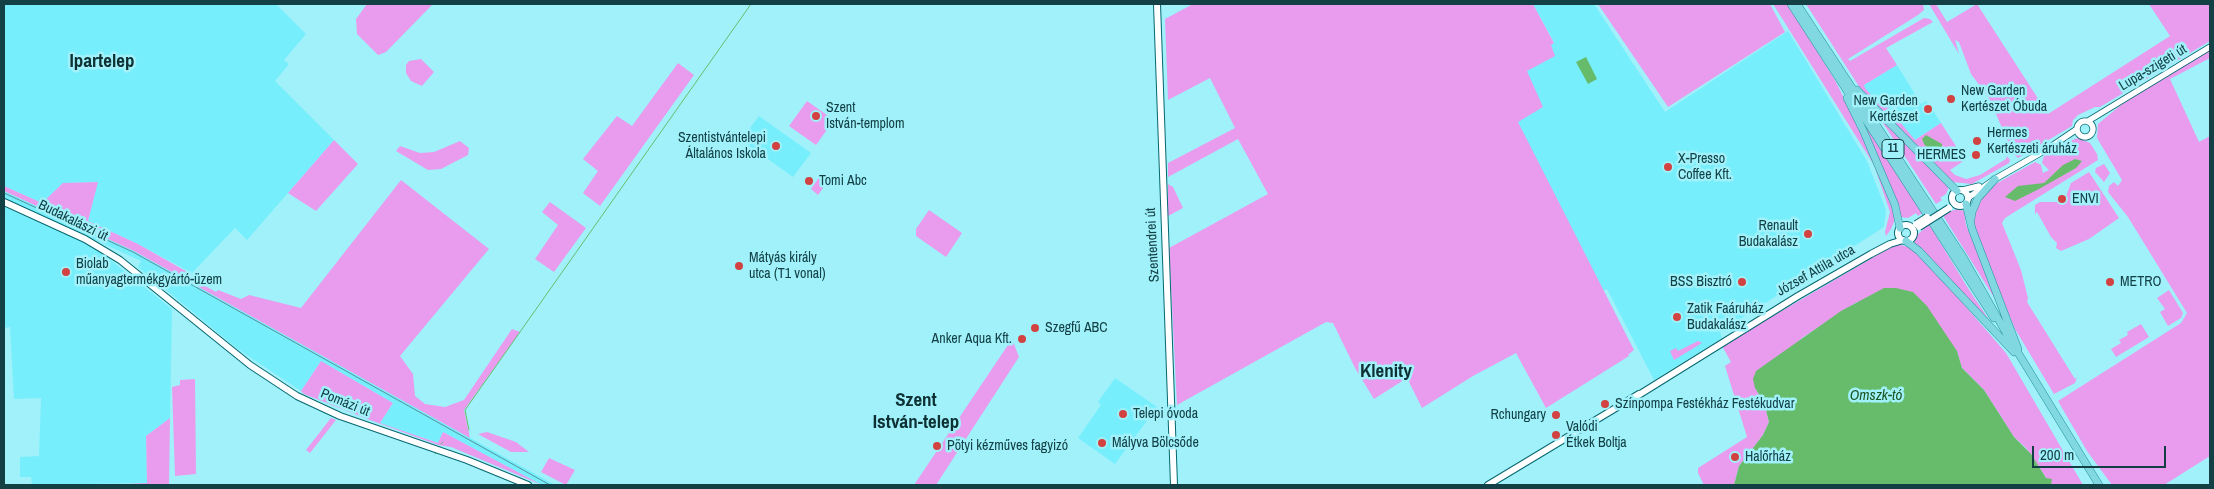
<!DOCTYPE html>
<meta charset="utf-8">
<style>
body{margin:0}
#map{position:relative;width:2214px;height:489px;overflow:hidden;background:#a0f1fa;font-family:"Archivo Narrow",sans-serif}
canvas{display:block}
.frame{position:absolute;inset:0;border:5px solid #124045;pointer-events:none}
.scale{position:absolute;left:2032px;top:446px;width:134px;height:22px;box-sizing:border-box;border:2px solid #124045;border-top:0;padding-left:6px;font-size:15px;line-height:18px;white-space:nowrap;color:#124045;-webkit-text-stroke:4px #a0f1fa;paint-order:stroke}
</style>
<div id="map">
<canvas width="2214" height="489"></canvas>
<div class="frame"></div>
<div class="scale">200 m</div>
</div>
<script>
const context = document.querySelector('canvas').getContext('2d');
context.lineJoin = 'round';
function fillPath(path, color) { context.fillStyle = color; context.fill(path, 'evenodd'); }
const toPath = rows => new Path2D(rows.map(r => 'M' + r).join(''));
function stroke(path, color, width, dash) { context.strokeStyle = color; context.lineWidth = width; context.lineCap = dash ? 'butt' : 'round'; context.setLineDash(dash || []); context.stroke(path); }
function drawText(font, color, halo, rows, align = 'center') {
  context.font = font + ' "Archivo Narrow",sans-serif'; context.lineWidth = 5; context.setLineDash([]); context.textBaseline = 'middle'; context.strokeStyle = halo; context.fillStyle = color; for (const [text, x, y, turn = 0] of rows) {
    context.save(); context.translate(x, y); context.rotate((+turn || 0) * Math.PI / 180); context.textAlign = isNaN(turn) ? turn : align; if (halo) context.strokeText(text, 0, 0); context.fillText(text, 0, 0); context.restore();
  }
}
fillPath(toPath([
 [4,4,276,4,306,34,284,60,289,64,275,81,334,140,247,240,235,228,192,273,138,244,88,221,97,182,63,183,42,203,4,186],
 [1533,4,1594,4,1665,112,1788,31,1867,161,1886,210,1884,227,1720,332,1722,338,1654,380,1607,289,1602,291,1516,122,1527,71,1554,42],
 [1897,65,1921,104,1926,101,1929,104,1941,123,1913,141,1862,86],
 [759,116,811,153,793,177,741,140],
 [4,191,134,251,555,485,542,485,443,432,439,443,380,423,393,403,321,361,301,391,239,350,138,267,141,261,4,198],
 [4,207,93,246,172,309,170,418,146,436,147,483,32,485,31,477,20,477,20,457,39,456,41,398,14,399,10,327,4,328],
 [1115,378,1157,407,1115,464,1078,438,1101,405,1098,402]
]), '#77eefc');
fillPath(toPath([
 [367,4,433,4,386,52,378,55,357,34,356,19],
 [1193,4,1533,4,1554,43,1551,45,1555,56,1527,71,1543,107,1518,122,1634,350,1628,355,1629,356,1546,408,1516,353,1473,376,1422,408,1407,378,1374,399,1355,368,1333,323,1326,322,1177,405,1169,248,1268,194,1238,139,1168,177,1168,163,1235,128,1210,78,1168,100,1165,19],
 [1598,4,1770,4,1785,32,1668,107],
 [1773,4,1788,4,1836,82,1869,149,1896,217,1891,229,1886,236,1885,232,1890,212,1874,165],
 [1806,4,1923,4,1924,10,1918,15,1848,59,1850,61,1924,18,1930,19,1933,22,1886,48,1897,65,1864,85,1865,88,1881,106,1885,104,1915,140,1941,123,1965,160,1950,170,1955,175,1966,179,1980,175,2006,159,2007,156,2010,160,2009,163,1972,184,1952,182,1860,88],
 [1929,4,1936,4,1947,22,1977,4,2048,114,2170,36,2149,4,2210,4,2210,41,2100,107,2095,107,2078,115,2073,120,2072,126,2018,158,2013,153,1989,98,1971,74,1959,42,1955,40,1959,54],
 [2210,49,2210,58,2170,79,2199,142,2210,136,2210,456,2164,485,2112,485,2087,451,2058,401,2181,323,2187,313,2128,217,2108,192,2109,186,2114,182,2118,186,2122,180,2097,138,2098,124,2121,105],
 [421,59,434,72,422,86,411,81,406,73,406,65,409,61],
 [678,63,694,75,600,206,583,193,598,171,583,159,617,116,632,126],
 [807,101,834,120,816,145,789,126],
 [1877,114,1950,185,1946,194,1940,198,1942,200,1936,204],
 [1868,128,1925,211,1918,216,1916,213,1908,218,1900,217,1866,129],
 [2078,138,2090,143,2097,154,2098,160,2005,218,2002,223,2021,270,2028,298,2027,302,2075,379,2077,377,2075,383,2054,394,2015,329,1982,249,1973,226,1973,217,1976,206,1992,186,2035,162,2041,165,2043,173,2049,170,2042,163,2044,156,2064,143],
 [334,140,358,164,316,211,288,193],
 [460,141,469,148,468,155,441,169,428,170,396,151,400,146,420,153,434,152],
 [2104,164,2110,173,2104,182,2095,172,2096,168],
 [2089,172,2119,218,2089,239,2061,251,2056,248,2057,243,2051,237,2037,212,2035,214,2035,205,2040,202,2060,202,2065,199,2071,183],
 [820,176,828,181,818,195,811,189],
 [401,180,489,249,400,356,413,374,415,396,425,404,445,407,464,400,512,329,520,332,464,410,470,438,134,251,4,191,4,186,42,203,63,183,98,182,88,221,138,244,191,274,189,277,216,292,218,290,241,299,249,295,301,308],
 [1168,184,1173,187,1183,208,1168,216],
 [550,202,586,228,554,272,535,259,558,225,542,212],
 [1957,209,1964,211,1966,225,1996,298,1995,299,1942,214],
 [929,210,962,233,946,257,916,236,916,229],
 [1929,224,1966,285,1991,323,1914,243,1918,234,1924,229,1922,227],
 [1896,244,1913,248,1928,263,2006,353,2083,485,2051,485,2026,448,2014,437,1984,390,1962,368,1957,351,1857,302,1802,338,1755,388,1764,402,1769,422,1763,435,1739,466,1734,485,1704,485,1698,473,1698,468,1747,437,1725,366,1731,362,1722,346],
 [2169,290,2183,313,2181,318,2168,326,2160,312,2165,309,2157,298],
 [2141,324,2149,337,2116,357,2111,349,2121,343,2119,340,2128,335,2127,332],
 [1012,339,1019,357,936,485,914,485],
 [1698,341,1702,343,1674,360,1670,351,1676,348,1678,351],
 [321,361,393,403,380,423,438,443,443,432,542,485,451,447,438,445,370,420,304,394,301,391],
 [195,379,196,474,175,476,172,387,180,385,180,380],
 [170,418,169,485,109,485,147,483,146,436],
 [331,418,336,420,310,453,306,450],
 [487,432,516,442,529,452,511,452,478,434],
 [549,458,575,470,566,485,541,472]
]), '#e99ced');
fillPath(toPath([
 [1586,57,1597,79,1588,84,1576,62],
 [1926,135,1942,144,1942,149,1937,154,1932,154,1924,144,1922,139],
 [2075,159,2082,161,2076,168,2039,189,2015,201,2005,197,2018,186,2044,183,2063,165],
 [1884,288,1896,288,1913,292,1927,306,1957,351,1962,368,1984,390,2014,437,2031,454,2046,478,2052,479,2051,485,1734,485,1739,466,1763,435,1769,422,1764,402,1755,388,1753,379,1756,371,1841,311]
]), '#67bc6c');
stroke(toPath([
 [469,430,465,410,751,4],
 [441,444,443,442],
 [435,454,436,453]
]), '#67bc6c', 1);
const tertiary = toPath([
 '2077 129a8 8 0 1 1 16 0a8 8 0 1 1-16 0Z',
 [2088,121,2210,47],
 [1963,190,1979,186],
 [1968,198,1995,179,2049,148,2077,129]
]);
const secondary = toPath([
 [1157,4,1174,485],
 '1952 198a8 8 0 1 1 16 0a8 8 0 1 1-16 0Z',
 [4,202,85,239,120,260,250,365,297,396,340,416,467,460,528,485],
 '1898 233a8 8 0 1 1 16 0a8 8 0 1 1-16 0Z',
 [1637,396,1798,296,1871,254,1890,244,1903,240],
 [1488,485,1639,394]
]);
const primary = toPath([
 [1791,4,1994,318],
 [1797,4,1963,257,2009,338,2099,485],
 [1857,90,1957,191],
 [1847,98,1863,130,1895,205,1900,228],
 [1966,204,1972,229,2018,349],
 [1971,219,1972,212,1978,198,1995,179],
 [1906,241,1919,251,2014,352]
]);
stroke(tertiary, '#066871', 7);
stroke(secondary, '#066871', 8);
stroke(primary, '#24929d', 8);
stroke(tertiary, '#fff', 5.5);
stroke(secondary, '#fff', 6);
stroke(primary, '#82d8e0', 7);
stroke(toPath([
 [4,193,133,252,550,485]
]), '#549299', 1);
const secondaryBridge = toPath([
 [1916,224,1927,217],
 [1919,227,1949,208]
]);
stroke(secondaryBridge, '#066871', 8, []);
stroke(secondaryBridge, '#fff', 6);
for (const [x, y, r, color] of [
 [1951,99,5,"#d14240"],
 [1928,109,5,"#d14240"],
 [816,116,5,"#d14240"],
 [1977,141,5,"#d14240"],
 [776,146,5,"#d14240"],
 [1976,155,5,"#d14240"],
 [1668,167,5,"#d14240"],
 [809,181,5,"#d14240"],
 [2062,199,5,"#d14240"],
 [1808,234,5,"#d14240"],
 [739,266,5,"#d14240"],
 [66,272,5,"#d14240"],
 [1742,282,5,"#d14240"],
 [2110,282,5,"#d14240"],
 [1677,317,5,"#d14240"],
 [1035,328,5,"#d14240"],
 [1022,339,5,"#d14240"],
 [1605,404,5,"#d14240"],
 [1123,414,5,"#d14240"],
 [1556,415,5,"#d14240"],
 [1556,435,5,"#d14240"],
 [1102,443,5,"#d14240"],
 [937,446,5,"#d14240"],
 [1735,457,5,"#d14240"]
]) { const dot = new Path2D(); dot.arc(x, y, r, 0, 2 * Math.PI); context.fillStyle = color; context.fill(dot); stroke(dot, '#a0f1fa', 2); }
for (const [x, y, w] of [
 [1893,149,22]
]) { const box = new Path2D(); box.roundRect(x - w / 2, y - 9.5, w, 19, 4); context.fillStyle = '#a0f1fa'; context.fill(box); stroke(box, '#124045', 1); }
drawText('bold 12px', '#124045', null, [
 ["11",1893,149]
]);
drawText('14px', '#124045', '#a0f1fa', [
 ["Lupa-szigeti út",2153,68,-31],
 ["Budakalászi út",73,221,26],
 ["Szentendrei út",1153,245,-93],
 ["József Attila utca",1816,271,-30],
 ["Pomázi út",345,403,22]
]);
drawText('14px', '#124045', '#a0f1fa', [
 ["New Garden",1961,91],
 ["Kertészet Óbuda",1961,107],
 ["New Garden",1918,101,"right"],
 ["Kertészet",1918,117,"right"],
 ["Szent",826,108],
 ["István-templom",826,124],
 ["Hermes",1987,133],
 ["Kertészeti áruház",1987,149],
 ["Szentistvántelepi",766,138,"right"],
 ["Általános Iskola",766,154,"right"],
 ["HERMES",1966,155,"right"],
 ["X-Presso",1678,159],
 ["Coffee Kft.",1678,175],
 ["Tomi Abc",819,181],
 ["ENVI",2072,199],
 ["Renault",1798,226,"right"],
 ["Budakalász",1798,242,"right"],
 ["Mátyás király",749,258],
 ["utca (T1 vonal)",749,274],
 ["Biolab",76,264],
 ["műanyagtermékgyártó-üzem",76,280],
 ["BSS Bisztró",1732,282,"right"],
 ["METRO",2120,282],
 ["Zatik Faáruház",1687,309],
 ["Budakalász",1687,325],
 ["Szegfű ABC",1045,328],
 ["Anker Aqua Kft.",1012,339,"right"],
 ["Színpompa Festékház Festékudvar",1615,404],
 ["Telepi óvoda",1133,414],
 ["Rchungary",1546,415,"right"],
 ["Valódi",1566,427],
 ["Étkek Boltja",1566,443],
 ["Mályva Bölcsőde",1112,443],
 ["Pötyi kézműves fagyizó",947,446],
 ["Halőrház",1745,457]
], 'left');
drawText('italic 15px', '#1b5521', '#a0f1fa', [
 ["Omszk-tó",1876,396]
]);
drawText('bold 19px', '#0e3134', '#a0f1fa', [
 ["Ipartelep",102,62],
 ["Klenity",1386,372],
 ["Szent",916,401],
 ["István-telep",916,423]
]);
</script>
